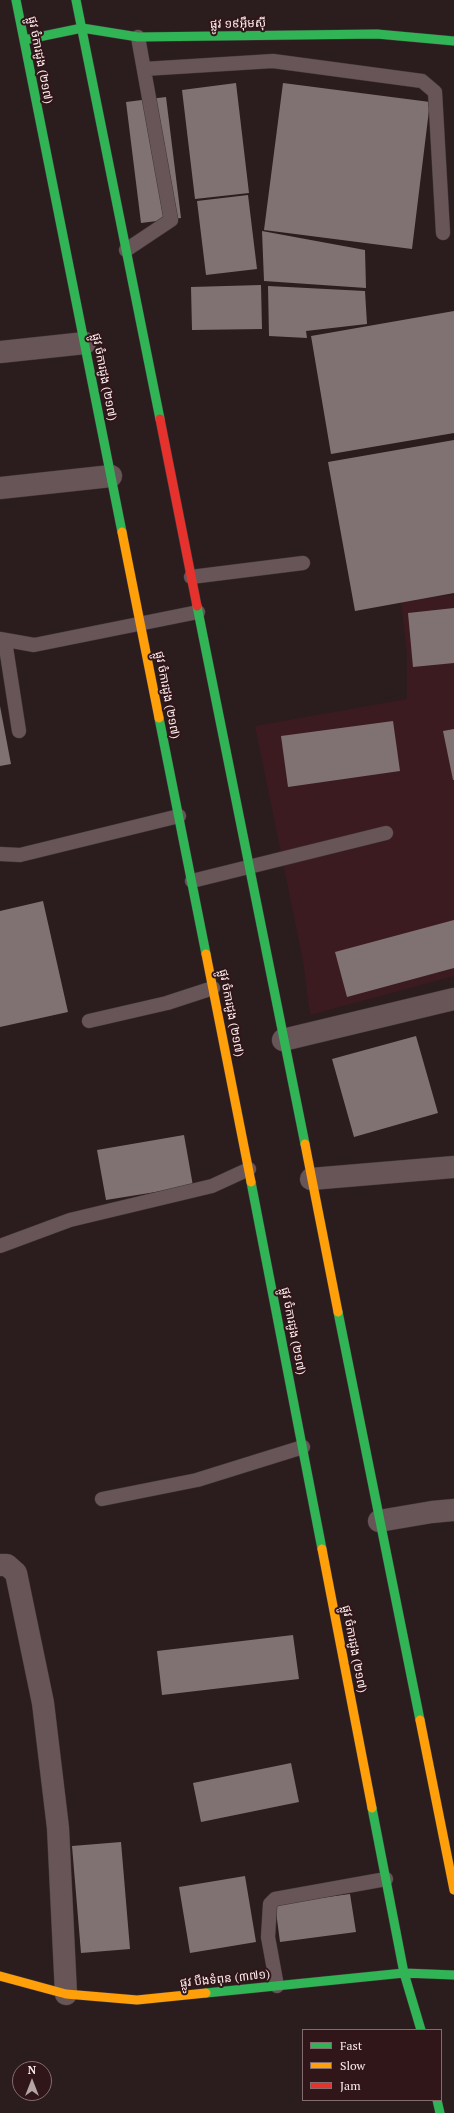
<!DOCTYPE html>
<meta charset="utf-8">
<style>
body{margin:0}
#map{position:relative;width:454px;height:2113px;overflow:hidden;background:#2b1c1e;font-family:"PT Serif",serif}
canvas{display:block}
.legend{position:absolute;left:302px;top:2029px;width:140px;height:72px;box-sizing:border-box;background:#311619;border:1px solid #836c6e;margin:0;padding:5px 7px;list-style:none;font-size:12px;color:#fdedee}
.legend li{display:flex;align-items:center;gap:8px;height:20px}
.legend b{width:20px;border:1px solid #836c6e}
.north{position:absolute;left:12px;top:2061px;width:40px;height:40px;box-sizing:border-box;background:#311619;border:1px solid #836c6e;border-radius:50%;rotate:0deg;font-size:11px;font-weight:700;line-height:16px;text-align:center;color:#fdedee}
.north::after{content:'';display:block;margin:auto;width:14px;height:18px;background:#b4a4a5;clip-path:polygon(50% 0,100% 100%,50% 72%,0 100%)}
</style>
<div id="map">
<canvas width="454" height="2113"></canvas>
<ul class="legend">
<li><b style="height:5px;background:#30b455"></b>Fast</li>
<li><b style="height:5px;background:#ff9f0a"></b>Slow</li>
<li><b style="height:5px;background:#e5322d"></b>Jam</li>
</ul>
<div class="north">N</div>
</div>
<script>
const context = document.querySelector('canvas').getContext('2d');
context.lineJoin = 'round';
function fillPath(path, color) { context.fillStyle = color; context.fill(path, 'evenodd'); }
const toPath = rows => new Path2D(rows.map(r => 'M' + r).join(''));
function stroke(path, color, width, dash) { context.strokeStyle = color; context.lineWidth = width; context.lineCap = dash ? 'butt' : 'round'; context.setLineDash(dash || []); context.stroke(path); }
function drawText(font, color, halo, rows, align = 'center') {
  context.font = font + ' "PT Serif","Noto Sans Khmer",serif'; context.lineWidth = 4; context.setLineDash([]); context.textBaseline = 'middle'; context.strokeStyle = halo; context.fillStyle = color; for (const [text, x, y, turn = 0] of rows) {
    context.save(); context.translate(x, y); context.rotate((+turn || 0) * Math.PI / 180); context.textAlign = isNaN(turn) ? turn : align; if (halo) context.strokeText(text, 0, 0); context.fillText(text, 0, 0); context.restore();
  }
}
fillPath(toPath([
 [454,595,454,976,310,1015,303,961,255,726,407,699,407,654,401,600]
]), '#3b1b20');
fillPath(toPath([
 [236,83,249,193,195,199,182,90],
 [283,83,430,102,412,249,264,230],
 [166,97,181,218,141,223,126,102],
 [248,195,257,269,206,275,197,201],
 [262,231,365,250,366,288,264,281],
 [261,285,262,329,192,330,191,287],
 [268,286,365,291,367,324,306,331,307,338,269,336],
 [454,311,454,433,331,454,311,336],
 [454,440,454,593,355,611,328,462],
 [454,608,454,663,413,667,408,613],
 [0,706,11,764,0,766],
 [393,721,400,771,288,787,281,736],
 [454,729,454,780,453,780,443,731],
 [43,901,68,1012,0,1027,0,911],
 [454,920,454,968,347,997,335,952],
 [416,1036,438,1113,354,1137,332,1059],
 [184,1135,193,1186,106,1200,97,1150],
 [293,1635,299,1679,162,1695,157,1651],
 [291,1763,299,1802,201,1822,193,1783],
 [121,1842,130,1949,81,1953,72,1846],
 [245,1876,256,1942,190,1953,179,1887],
 [350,1894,356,1932,280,1942,275,1904]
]), '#807273');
const lane = toPath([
 [144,69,273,61,422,81,435,92,443,233],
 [126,250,171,220,138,37],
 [191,577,303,563],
 [0,639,34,645,198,612],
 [5,641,19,731],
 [0,854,20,855,179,816],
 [192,881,386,833],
 [89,1021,167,1003,213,988],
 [0,1246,70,1220,212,1186,249,1169],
 [102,1499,197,1480,303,1447],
 [277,1986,268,1937,270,1904,275,1899,386,1879]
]);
const street = toPath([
 [0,352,85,343],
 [0,488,111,476],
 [283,1040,454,999],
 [311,1179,454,1167],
 [379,1521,432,1512,454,1510],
 [0,1565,7,1565,16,1573,43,1703,58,1828,66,1994]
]);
const fast = toPath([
 [16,0,122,532],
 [76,0,160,419],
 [24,40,82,28,138,37,377,34,454,41],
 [197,606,305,1144],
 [159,718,206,954],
 [251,1182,322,1549],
 [338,1312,420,1720],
 [372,1808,404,1973,421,2030],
 [206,1993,404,1973,454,1975],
 [437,2100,440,2113]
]);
const slow = toPath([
 [122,532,159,718],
 [206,954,251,1182],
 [305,1144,338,1312],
 [322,1549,372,1808],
 [420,1720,454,1890],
 [0,1976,66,1994,137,2000,206,1993]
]);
const jam = toPath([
 [160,419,197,606]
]);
stroke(lane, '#423738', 15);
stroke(street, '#423738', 23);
stroke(fast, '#423738', 10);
stroke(slow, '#423738', 10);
stroke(jam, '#423738', 10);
stroke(lane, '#685558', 14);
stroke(street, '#685558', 22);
stroke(fast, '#30b455', 9);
stroke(slow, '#ff9f0a', 9);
stroke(jam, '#e5322d', 9);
drawText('12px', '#fdedee', '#311619', [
 ["ផ្លូវ ១៩អ៊ឹមស៊ី",238,24,-1],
 ["ផ្លូវ ចំការដូង (២១៧)",40,60,79],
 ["ផ្លូវ ចំការដូង (២១៧)",104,377,79],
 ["ផ្លូវ ចំការដូង (២១៧)",167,695,79],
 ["ផ្លូវ ចំការដូង (២១៧)",231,1013,79],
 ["ផ្លូវ ចំការដូង (២១៧)",293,1331,79],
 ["ផ្លូវ ចំការដូង (២១៧)",354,1649,79],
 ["ផ្លូវ បឹងទំពុន (៣៧១)",225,1979,-6]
]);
</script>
